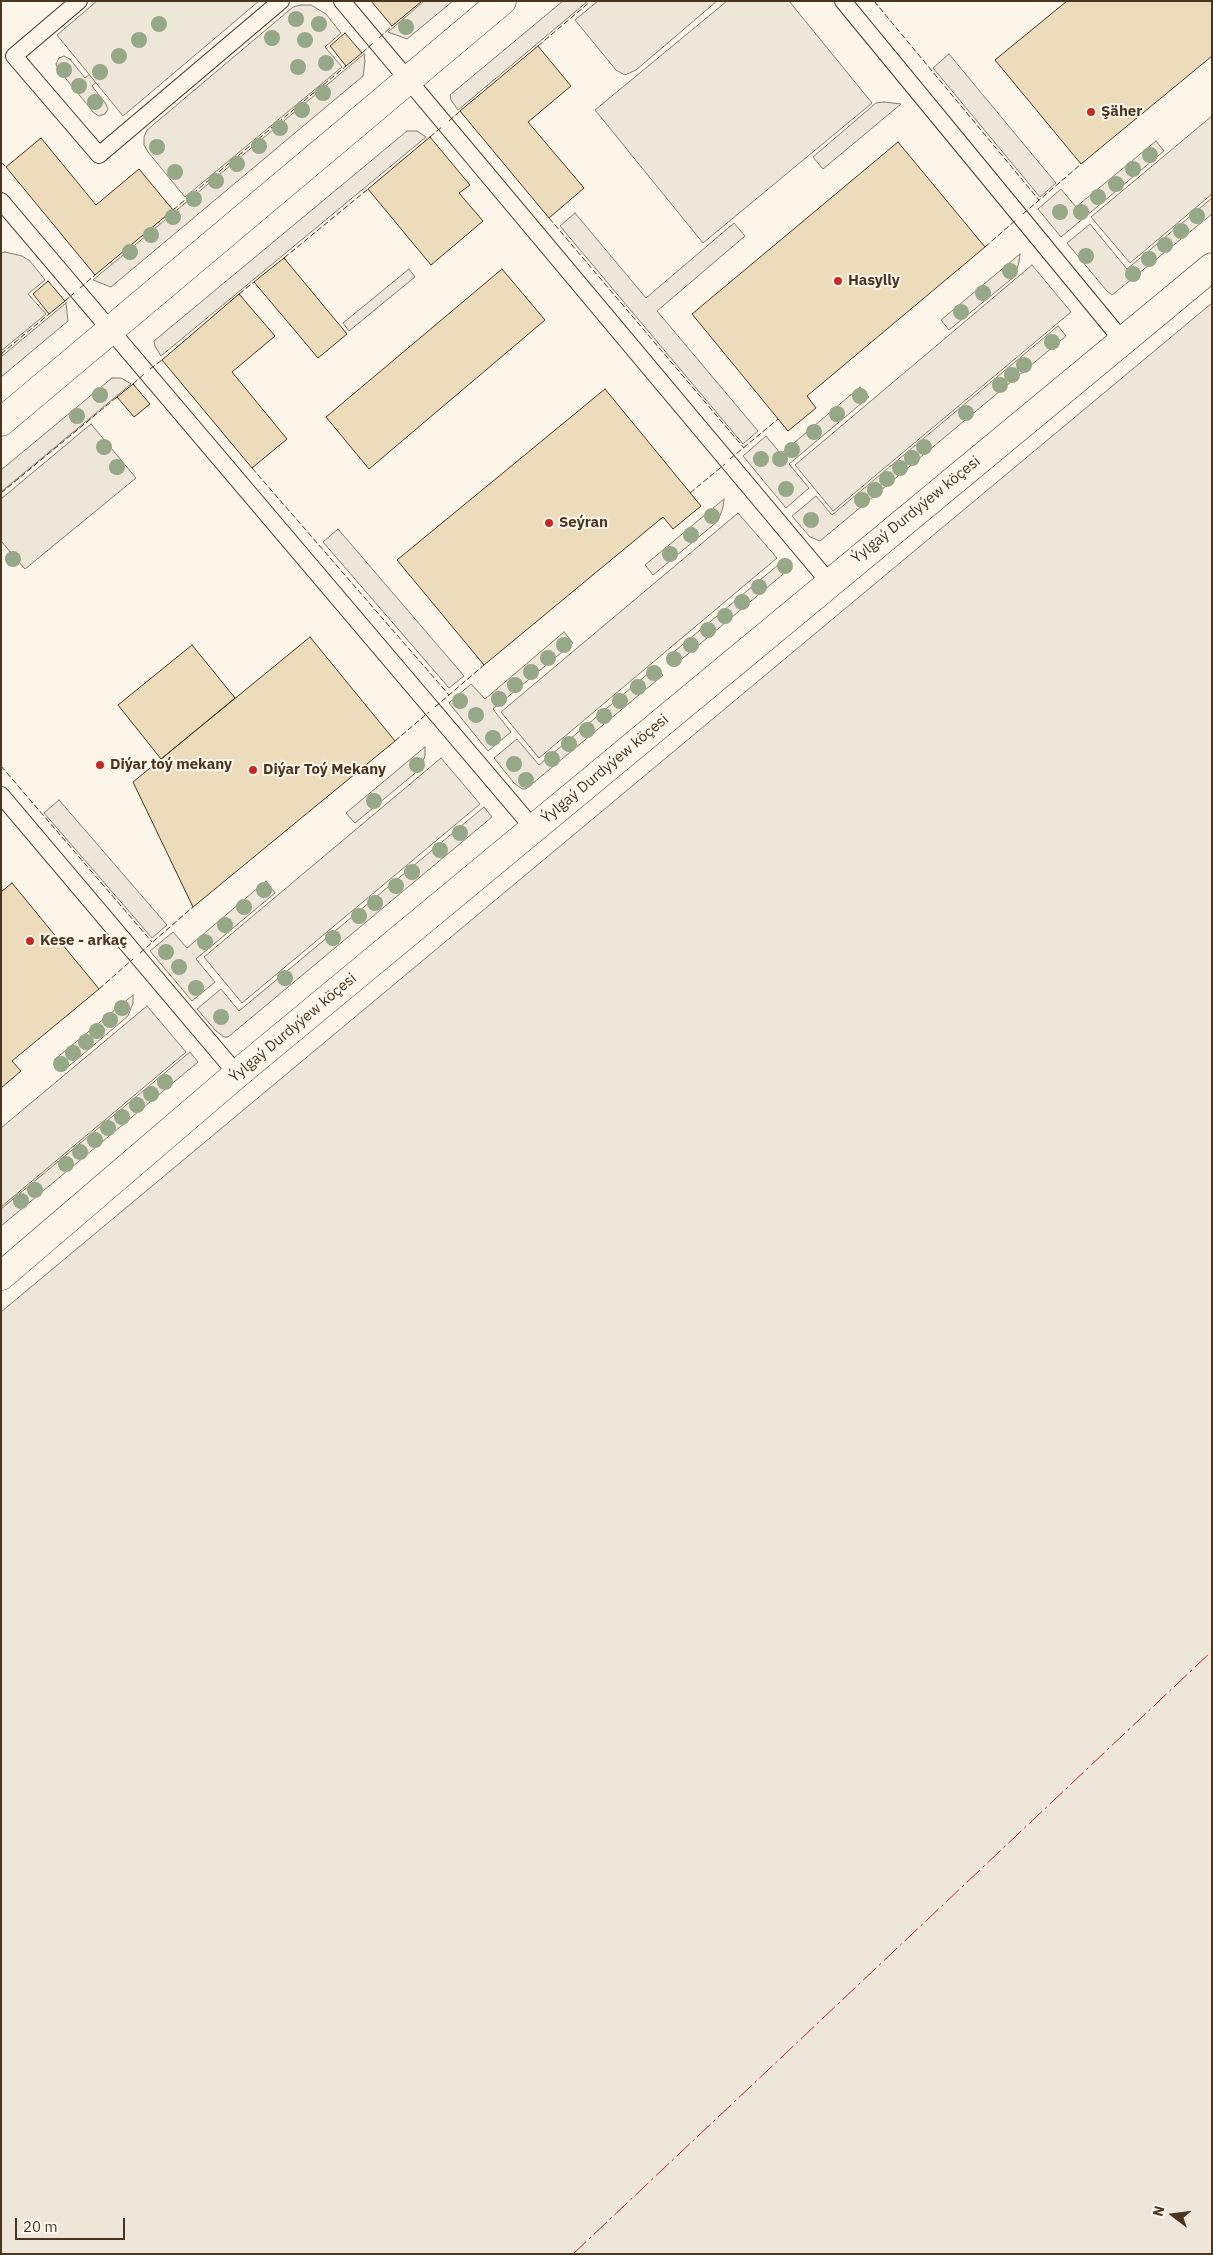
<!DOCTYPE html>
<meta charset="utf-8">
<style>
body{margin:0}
#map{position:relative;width:1213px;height:2255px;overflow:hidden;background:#fbf6e9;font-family:"IBM Plex Sans",sans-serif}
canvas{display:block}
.frame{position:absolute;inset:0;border:2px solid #4a3520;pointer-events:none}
.north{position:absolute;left:1148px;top:2190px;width:50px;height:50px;-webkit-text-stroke:4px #fbf6e9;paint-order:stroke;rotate:285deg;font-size:14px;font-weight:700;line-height:20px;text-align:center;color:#4a3520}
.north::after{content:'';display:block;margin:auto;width:18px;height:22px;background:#4a3520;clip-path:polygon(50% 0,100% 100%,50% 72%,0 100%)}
.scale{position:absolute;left:15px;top:2218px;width:110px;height:22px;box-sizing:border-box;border:2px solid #4a3520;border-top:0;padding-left:6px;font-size:15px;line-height:18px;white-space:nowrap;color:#4a3520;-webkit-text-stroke:4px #fbf6e9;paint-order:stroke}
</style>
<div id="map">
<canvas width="1213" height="2255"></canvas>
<div class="frame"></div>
<div class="north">N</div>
<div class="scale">20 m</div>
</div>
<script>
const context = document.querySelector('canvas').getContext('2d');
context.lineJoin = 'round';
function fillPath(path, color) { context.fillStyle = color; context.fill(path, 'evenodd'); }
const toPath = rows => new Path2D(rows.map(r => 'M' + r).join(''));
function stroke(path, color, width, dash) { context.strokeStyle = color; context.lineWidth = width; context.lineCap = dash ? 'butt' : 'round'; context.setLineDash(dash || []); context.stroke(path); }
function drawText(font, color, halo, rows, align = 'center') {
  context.font = font + ' "IBM Plex Sans",sans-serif'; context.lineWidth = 4; context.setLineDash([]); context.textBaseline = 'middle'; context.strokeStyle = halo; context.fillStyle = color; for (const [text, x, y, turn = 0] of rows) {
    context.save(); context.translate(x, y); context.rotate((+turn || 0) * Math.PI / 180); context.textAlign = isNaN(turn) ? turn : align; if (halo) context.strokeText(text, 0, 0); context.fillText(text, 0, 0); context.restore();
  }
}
const green = toPath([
 [179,1,195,1,92,86,106,104,108,109,105,114,99,116,94,113,58,69,56,64,59,58,64,56,70,59,85,78,179,1],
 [424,1,453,1,407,39,388,32,424,1],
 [563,1,588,1,458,110,451,100,450,95,563,1],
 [598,1,717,1,636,70,625,75,616,70,575,20,598,1],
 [301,5,311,5,326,14,341,33,325,47,342,67,185,197,148,152,144,145,144,137,147,130,293,7,301,5],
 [364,54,365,61,363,76,111,287,93,280,364,54],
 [949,54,1056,183,1040,197,933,68,949,54],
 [884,102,901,104,823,169,813,157,876,103,884,102],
 [407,131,417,131,426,137,161,356,155,346,154,341,407,131],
 [1156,141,1164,151,1061,237,1038,209,1061,189,1076,207,1156,141],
 [1212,198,1212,214,1112,295,1106,290,1067,243,1090,224,1127,269,1212,198],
 [575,213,646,298,734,223,745,236,657,311,758,431,743,444,560,226,575,213],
 [5,252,22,256,30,261,45,280,28,294,46,314,1,351,1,253,5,252],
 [1020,254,1019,262,1015,276,949,330,941,320,1020,254],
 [409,269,415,277,349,331,343,323,409,269],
 [66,303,68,321,1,377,1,357,66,303],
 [1212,303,1212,2254,1,2254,1,1312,1212,303],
 [1058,326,1066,336,820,541,810,537,792,516,816,496,832,515,1058,326],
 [112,378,121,378,131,384,1,492,1,470,112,378],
 [860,387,869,397,789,464,809,488,786,508,743,456,766,436,781,454,860,387],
 [91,424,136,478,25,569,1,541,1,499,91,424],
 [724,499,723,507,718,521,653,575,645,565,724,499],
 [338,529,464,676,449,688,323,542,338,529],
 [784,560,788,570,676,664,669,656,784,560],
 [564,632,573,643,493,709,511,732,488,751,449,703,471,684,485,699,564,632],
 [656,667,663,675,526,789,522,789,514,783,494,758,517,739,539,765,656,667],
 [425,747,425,756,420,769,355,823,346,813,425,747],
 [59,800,167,925,152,938,44,813,59,800],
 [484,807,492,817,228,1037,224,1037,216,1031,197,1009,221,989,239,1011,484,807],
 [266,881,275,893,196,959,215,982,192,1001,150,951,173,932,187,948,266,881],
 [133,995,133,1003,128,1016,63,1071,54,1060,133,995],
 [190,1052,198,1062,1,1226,1,1209,190,1052]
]);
fillPath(green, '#ede6d9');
stroke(green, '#887966', 1);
const parking = toPath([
 [97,1,259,1,123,116,57,35,97,1],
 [727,1,789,1,872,103,703,243,595,110,727,1],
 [1212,116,1212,194,1130,263,1091,217,1212,116],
 [1032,265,1071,312,833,511,795,465,1032,265],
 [738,513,777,558,539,758,501,712,738,513],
 [441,758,480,804,242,1003,204,957,441,758],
 [147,1006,186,1052,1,1207,1,1128,147,1006]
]);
fillPath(parking, '#ede7d9');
stroke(parking, '#887966', 1);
const building = toPath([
 [371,1,422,1,392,26,371,1],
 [1067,1,1212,1,1212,56,1081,164,995,60,1067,1],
 [345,33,362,53,346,66,330,46,345,33],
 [538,46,571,86,528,122,584,188,549,218,460,111,538,46],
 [430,137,470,185,459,193,483,221,431,265,368,189,430,137],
 [41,138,96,205,139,169,173,210,95,275,6,167,41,138],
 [898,142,985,247,807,396,816,408,788,431,692,314,898,142],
 [284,258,347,334,318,358,254,282,284,258],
 [502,269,545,320,369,469,326,417,502,269],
 [48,281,65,301,49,314,33,294,48,281],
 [239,294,275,336,232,372,287,439,252,468,162,360,239,294],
 [133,384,150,404,134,417,117,397,133,384],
 [605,389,701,506,673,529,663,517,484,665,397,560,605,389],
 [310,637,395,741,193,907,133,782,310,637],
 [192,645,235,698,161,759,118,705,192,645],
 [12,883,99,989,12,1061,21,1071,1,1088,1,892,12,883]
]);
fillPath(building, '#ecdcbc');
stroke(building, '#4a3520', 1);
const lane = toPath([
 [79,1,14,56,99,155,281,1],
 [342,1,829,582],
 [843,1,1122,340],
 [1,201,534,829],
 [1,795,237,1074]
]);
const street = toPath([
 [1,422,502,1],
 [1,1276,237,1074,1212,267]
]);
stroke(lane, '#4a3520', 18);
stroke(street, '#4a3520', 29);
stroke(lane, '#fbf6e9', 16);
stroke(street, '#fbf6e9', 28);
stroke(toPath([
 [874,1,1039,200],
 [379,38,392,26],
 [538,46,591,1],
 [362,53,373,43],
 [449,121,460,111],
 [430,137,443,126],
 [1,162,6,167],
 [173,210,346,66],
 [1023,214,1081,164],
 [549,218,744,448],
 [985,247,1017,219],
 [284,258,368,189],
 [80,288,95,275],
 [239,294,254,282],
 [65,301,74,293],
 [1,354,49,314],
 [150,369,162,360],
 [133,384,144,374],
 [730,459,778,419],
 [252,468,449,695],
 [1,493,117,397],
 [690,493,725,464],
 [435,707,484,665],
 [395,741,429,712],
 [1,766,152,942],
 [140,953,193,907],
 [99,989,133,959]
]), '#4a3520', 1, [6, 2.5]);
stroke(toPath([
 [573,2254,1212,1651]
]), '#c62828', 1, [18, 4, 2.5, 4]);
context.fillStyle = '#96a887';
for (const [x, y] of [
 [296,19],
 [159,24],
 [319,24],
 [406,27],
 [272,38],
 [139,40],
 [305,40],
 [119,56],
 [326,63],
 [298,67],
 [64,70],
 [100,72],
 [79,86],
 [323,93],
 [95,102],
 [302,110],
 [280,128],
 [259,146],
 [157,147],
 [1150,155],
 [237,164],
 [1133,169],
 [175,172],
 [216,181],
 [1116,184],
 [1098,197],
 [194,199],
 [1060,212],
 [1081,212],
 [1197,216],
 [173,217],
 [1181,231],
 [151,235],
 [1165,245],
 [130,252],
 [1086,256],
 [1149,259],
 [1010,271],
 [1133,274],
 [983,293],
 [961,312],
 [1052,342],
 [1024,365],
 [1012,375],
 [1000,385],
 [100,395],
 [860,396],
 [966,413],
 [837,414],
 [77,416],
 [814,432],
 [104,447],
 [924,447],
 [792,450],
 [912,458],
 [761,459],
 [780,459],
 [117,467],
 [900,468],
 [887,479],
 [786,489],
 [875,490],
 [862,500],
 [712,516],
 [811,520],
 [691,535],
 [670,554],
 [13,559],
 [785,566],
 [759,587],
 [742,602],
 [725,616],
 [708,630],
 [564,645],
 [691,645],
 [548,658],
 [674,659],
 [531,672],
 [654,673],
 [515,685],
 [638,687],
 [499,699],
 [460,701],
 [620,701],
 [476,715],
 [604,716],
 [587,730],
 [493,738],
 [569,744],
 [552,759],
 [514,764],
 [417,765],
 [526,780],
 [374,801],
 [460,833],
 [440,850],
 [412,872],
 [396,886],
 [264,890],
 [375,903],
 [244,907],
 [359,916],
 [225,925],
 [333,938],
 [205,942],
 [166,952],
 [179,967],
 [285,978],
 [196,988],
 [122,1008],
 [221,1017],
 [110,1020],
 [97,1031],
 [86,1042],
 [73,1053],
 [61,1064],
 [165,1082],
 [151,1094],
 [137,1105],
 [122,1117],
 [108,1128],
 [95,1140],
 [80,1152],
 [66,1164],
 [35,1190],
 [21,1201]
]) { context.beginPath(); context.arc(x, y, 8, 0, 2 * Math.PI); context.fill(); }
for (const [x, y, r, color] of [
 [1091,112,5,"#c62828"],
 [838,281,5,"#c62828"],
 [549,523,5,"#c62828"],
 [100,765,5,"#c62828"],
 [253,770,5,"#c62828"],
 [30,941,5,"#c62828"]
]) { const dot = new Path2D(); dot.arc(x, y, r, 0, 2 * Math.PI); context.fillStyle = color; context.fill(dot); stroke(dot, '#fbf6e9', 2); }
drawText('bold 15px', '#4a3520', '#fbf6e9', [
 ["Şäher",1101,112],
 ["Hasylly",848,281],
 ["Seýran",559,523],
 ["Diýar toý mekany",110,765],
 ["Diýar Toý Mekany",263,770],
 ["Kese - arkaç",40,941]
], 'left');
drawText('15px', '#4a3520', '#fbf6e9', [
 ["Ýylgaý Durdyýew köçesi",916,510,-39],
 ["Ýylgaý Durdyýew köçesi",605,769,-40],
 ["Ýylgaý Durdyýew köçesi",293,1028,-40]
]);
</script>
